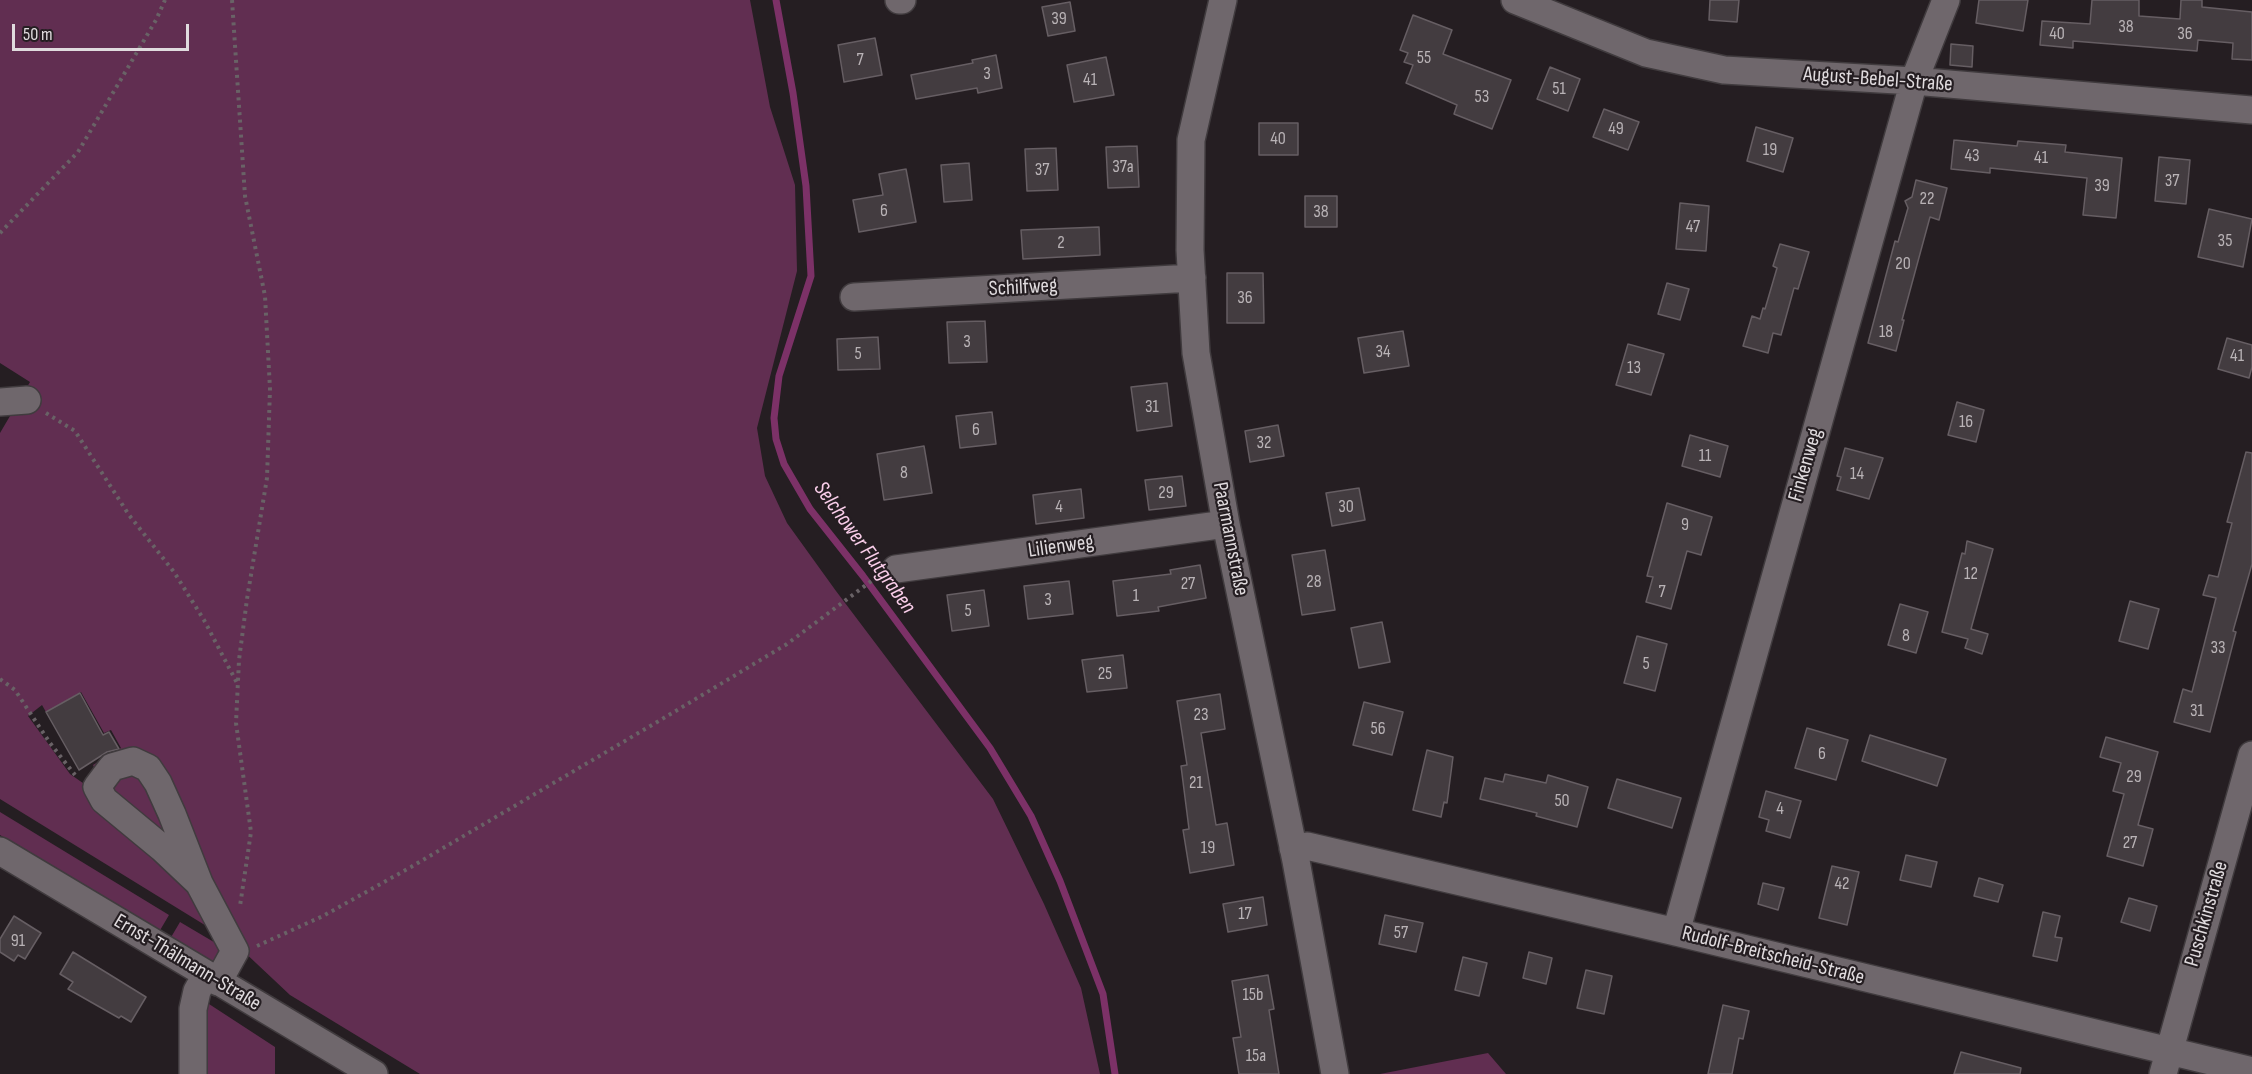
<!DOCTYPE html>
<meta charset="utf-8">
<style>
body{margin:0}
#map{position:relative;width:2252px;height:1074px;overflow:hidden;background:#251e22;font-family:"Sofia Sans Condensed",sans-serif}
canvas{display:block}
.scale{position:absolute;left:12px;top:24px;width:177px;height:27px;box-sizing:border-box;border:3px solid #e0dbde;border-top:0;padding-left:8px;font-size:18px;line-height:21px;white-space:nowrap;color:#e0dbde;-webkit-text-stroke:4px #251e22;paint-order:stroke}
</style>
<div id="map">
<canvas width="2252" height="1074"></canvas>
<div class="scale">50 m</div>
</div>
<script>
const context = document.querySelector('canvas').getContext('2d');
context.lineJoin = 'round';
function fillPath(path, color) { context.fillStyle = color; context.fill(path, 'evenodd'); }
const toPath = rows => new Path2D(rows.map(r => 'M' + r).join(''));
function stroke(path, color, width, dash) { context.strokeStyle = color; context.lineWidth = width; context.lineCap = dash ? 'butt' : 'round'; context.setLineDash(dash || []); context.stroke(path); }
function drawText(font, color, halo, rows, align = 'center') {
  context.font = font + ' "Sofia Sans Condensed",sans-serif'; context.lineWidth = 4.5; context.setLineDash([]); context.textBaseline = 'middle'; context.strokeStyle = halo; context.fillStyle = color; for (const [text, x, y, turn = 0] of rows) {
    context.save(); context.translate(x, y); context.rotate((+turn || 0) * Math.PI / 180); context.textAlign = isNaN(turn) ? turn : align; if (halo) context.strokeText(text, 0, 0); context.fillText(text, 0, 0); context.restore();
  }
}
fillPath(toPath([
 [0,0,750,0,770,107,795,185,797,271,757,428,765,476,787,523,836,591,993,799,1044,904,1081,988,1100,1074,420,1074,290,995,240,948,155,765,98,776,93,765,121,748,111,730,104,733,81,692,46,712,42,705,28,716,70,774,90,788,197,894,221,935,0,799,0,433,30,382,0,363],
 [135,768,183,854,110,788,115,779],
 [0,812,169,915,159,932,0,835],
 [180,922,229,951,217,965,170,939],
 [209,1004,275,1047,275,1074,204,1074,204,1014],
 [1488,1053,1506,1074,1380,1074]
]), '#612e51');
stroke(toPath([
 [776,0,793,93,806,186,811,276,779,376,774,418,776,439,784,464,810,509,863,576,990,748,1031,816,1060,881,1103,994,1115,1074]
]), '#7c3167', 7);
const building = toPath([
 [1710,0,1739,0,1737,22,1709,20,1710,0],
 [1979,0,2028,0,2023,31,1976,23,1979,0],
 [2092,0,2139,0,2139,16,2180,19,2181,0,2202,0,2202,7,2252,12,2252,60,2232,59,2233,43,2198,40,2197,51,2073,41,2073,48,2040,45,2042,21,2090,24,2092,0],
 [1070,2,1075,31,1048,36,1042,7,1070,2],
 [1413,15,1452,30,1443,54,1511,80,1492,129,1454,114,1457,105,1406,83,1413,65,1404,62,1408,53,1400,50,1413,15],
 [875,38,882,75,844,82,838,45,875,38],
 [1951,44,1973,46,1972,67,1950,65,1951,44],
 [996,55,1002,88,978,93,977,88,916,99,911,75,973,63,972,60,996,55],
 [1106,57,1114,95,1074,102,1067,65,1106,57],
 [1550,67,1580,79,1568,111,1537,99,1550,67],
 [1604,109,1639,122,1628,150,1593,137,1604,109],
 [1259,123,1298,123,1298,155,1259,155,1259,123],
 [1756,127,1793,138,1783,172,1747,161,1756,127],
 [1954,140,2017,146,2018,141,2066,145,2065,152,2122,158,2116,218,2083,215,2087,178,1990,168,1990,173,1951,169,1954,140],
 [1137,146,1139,187,1108,188,1106,147,1137,146],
 [1056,148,1058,190,1027,191,1025,149,1056,148],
 [2159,157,2190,160,2186,204,2155,201,2159,157],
 [969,163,972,200,944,202,941,165,969,163],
 [906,169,916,222,859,232,853,200,883,195,879,174,906,169],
 [1916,180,1947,188,1939,220,1930,217,1902,320,1904,320,1896,351,1868,343,1895,241,1898,242,1908,208,1905,201,1912,197,1916,180],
 [1305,196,1337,196,1337,227,1305,227,1305,196],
 [1680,203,1709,206,1706,251,1676,249,1680,203],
 [2209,209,2252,219,2243,267,2198,257,2209,209],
 [1099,227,1100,255,1023,259,1021,230,1099,227],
 [1780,244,1809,252,1798,289,1794,288,1781,335,1773,333,1768,353,1743,346,1752,316,1760,319,1763,308,1765,309,1777,268,1773,266,1780,244],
 [1227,273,1263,273,1264,323,1227,323,1227,273],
 [1667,283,1689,289,1680,320,1658,314,1667,283],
 [985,321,987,362,949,363,947,322,985,321],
 [1403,331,1409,366,1364,373,1358,338,1403,331],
 [878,337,880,369,838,370,837,339,878,337],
 [2227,338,2252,345,2252,367,2249,378,2218,369,2227,338],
 [1628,344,1664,354,1651,395,1616,385,1628,344],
 [1167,383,1172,426,1137,431,1131,387,1167,383],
 [1957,402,1984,410,1976,442,1948,435,1957,402],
 [992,412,996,444,960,448,956,416,992,412],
 [1278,425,1284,456,1250,462,1245,431,1278,425],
 [1690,435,1728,446,1720,477,1682,466,1690,435],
 [924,446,932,493,884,500,877,454,924,446],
 [1845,448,1883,458,1869,499,1837,490,1841,477,1837,476,1845,448],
 [2246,452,2252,453,2252,564,2233,631,2236,632,2210,732,2174,722,2183,689,2192,692,2216,598,2203,595,2209,575,2218,577,2232,523,2227,522,2246,452],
 [1182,476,1186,506,1149,510,1145,480,1182,476],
 [1359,488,1365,520,1332,526,1326,493,1359,488],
 [1081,489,1084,518,1036,524,1033,495,1081,489],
 [1667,503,1712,517,1701,555,1687,551,1671,609,1646,602,1653,577,1647,576,1667,503],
 [1967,541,1993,549,1971,629,1988,634,1982,654,1965,648,1968,639,1942,632,1962,553,1965,554,1967,541],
 [1325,550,1335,610,1302,615,1292,555,1325,550],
 [1200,565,1206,598,1158,607,1159,611,1117,616,1113,581,1171,574,1170,570,1200,565],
 [1069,581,1073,614,1028,619,1024,586,1069,581],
 [984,590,989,626,952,631,947,595,984,590],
 [2130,601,2159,609,2148,649,2119,641,2130,601],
 [1900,604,1928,612,1916,653,1888,645,1900,604],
 [1382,622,1390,662,1359,668,1351,628,1382,622],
 [1637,636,1667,644,1655,691,1624,683,1637,636],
 [1123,655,1127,688,1087,692,1082,660,1123,655],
 [80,693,103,735,109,732,119,749,107,752,79,770,46,712,80,693],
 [1220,694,1225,729,1201,733,1216,825,1227,823,1234,865,1190,873,1183,830,1189,829,1181,766,1187,765,1177,701,1220,694],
 [1364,702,1403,712,1392,755,1353,745,1364,702],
 [1807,728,1848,740,1836,780,1795,768,1807,728],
 [1870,735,1946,759,1937,786,1862,761,1870,735],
 [2106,737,2158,752,2138,825,2153,829,2143,866,2107,856,2124,794,2113,791,2121,763,2100,757,2106,737],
 [1427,750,1453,757,1447,803,1444,802,1441,817,1413,810,1427,750],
 [1505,774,1546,783,1548,775,1588,787,1577,827,1536,816,1537,813,1480,799,1485,778,1503,782,1505,774],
 [1617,779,1681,798,1672,828,1608,808,1617,779],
 [1766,791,1801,801,1790,838,1766,831,1769,820,1759,817,1766,791],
 [1906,855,1937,862,1931,887,1900,880,1906,855],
 [1832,866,1859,872,1847,925,1819,918,1832,866],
 [1979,878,2003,885,1998,902,1974,896,1979,878],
 [1763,883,1784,888,1778,910,1758,904,1763,883],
 [1263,897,1267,925,1228,932,1223,904,1263,897],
 [2129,898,2157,906,2150,931,2121,922,2129,898],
 [2043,912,2060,916,2055,937,2062,938,2057,961,2033,956,2043,912],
 [1385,915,1423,923,1416,952,1379,944,1385,915],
 [14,916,41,933,25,959,18,955,14,961,0,952,0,939,14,916],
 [73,952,146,997,131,1022,121,1016,119,1018,68,989,73,982,60,974,73,952],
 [1529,952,1552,958,1546,984,1523,978,1529,952],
 [1463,957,1487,963,1479,996,1455,990,1463,957],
 [1586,970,1612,976,1604,1014,1577,1008,1586,970],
 [1268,975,1274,1009,1269,1010,1279,1074,1239,1074,1233,1038,1241,1037,1232,981,1268,975],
 [1723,1005,1749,1011,1743,1039,1739,1038,1732,1074,1708,1074,1723,1005],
 [1961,1052,2021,1068,2020,1074,1954,1074,1961,1052]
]);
fillPath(building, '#433c40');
stroke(building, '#665e63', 1.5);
const minor = toPath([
 [899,0,902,0],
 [1223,0,1191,140,1190,250,1196,353,1226,524,1296,861,1335,1074],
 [1515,0,1646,53,1724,70,1914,81,2252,110],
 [854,297,1192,278],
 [0,402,27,400],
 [896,569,1226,524],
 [1293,848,1307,846,1676,932,2252,1071],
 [0,851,374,1074],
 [199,883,162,848,104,800,97,787,112,767,133,761,148,768,158,783,172,814,199,883,235,951,218,982],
 [1676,932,1914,81,1946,0],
 [193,1074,193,1009,197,991,206,975],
 [2163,1074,2252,755]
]);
stroke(minor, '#403b3e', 30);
stroke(toPath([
 [232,0,245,196,265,296,270,389,267,478,247,599,239,660,236,723,251,832,240,906],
 [0,233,78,152,156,20,165,0],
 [46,413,75,431,129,515,174,572,204,620,237,683],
 [0,679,15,690,50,743,75,775],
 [257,946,323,916,411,867,674,712,787,644,874,579]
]), '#696266', 4, [3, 4.5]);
stroke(minor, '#6f676c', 27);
drawText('18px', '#b9b3b6', null, [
 ["39",1059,19],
 ["38",2126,27],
 ["40",2057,34],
 ["36",2185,34],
 ["55",1424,58],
 ["7",860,60],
 ["3",987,74],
 ["41",1090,80],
 ["51",1559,89],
 ["53",1482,97],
 ["49",1616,129],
 ["40",1278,139],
 ["19",1770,150],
 ["43",1972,156],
 ["41",2041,158],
 ["37a",1123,167],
 ["37",1042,170],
 ["37",2172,181],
 ["39",2102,186],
 ["22",1927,199],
 ["6",884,211],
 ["38",1321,212],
 ["47",1693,227],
 ["35",2225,241],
 ["2",1061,243],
 ["20",1903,264],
 ["36",1245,298],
 ["18",1886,332],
 ["3",967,342],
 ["34",1383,352],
 ["5",858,354],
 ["41",2237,356],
 ["13",1634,368],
 ["31",1152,407],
 ["16",1966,422],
 ["6",976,430],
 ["32",1264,443],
 ["11",1705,456],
 ["8",904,473],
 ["14",1857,474],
 ["29",1166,493],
 ["4",1059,507],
 ["30",1346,507],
 ["9",1685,525],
 ["12",1971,574],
 ["28",1314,582],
 ["27",1188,584],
 ["7",1662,592],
 ["1",1136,596],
 ["3",1048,600],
 ["5",968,611],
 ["8",1906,636],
 ["33",2218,648],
 ["5",1646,664],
 ["25",1105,674],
 ["31",2197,711],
 ["23",1201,715],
 ["56",1378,729],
 ["6",1822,754],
 ["29",2134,777],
 ["21",1196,783],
 ["50",1562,801],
 ["4",1780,809],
 ["27",2130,843],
 ["19",1208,848],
 ["42",1842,884],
 ["17",1245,914],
 ["57",1401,933],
 ["91",18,941],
 ["15b",1253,995],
 ["15a",1256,1056]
]);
drawText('21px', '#e0dbde', '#251e22', [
 ["August-Bebel-Straße",1878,80,4],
 ["Schilfweg",1023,288,-3],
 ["Finkenweg",1806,465,-74],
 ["Paarmannstraße",1230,539,79],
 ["Lilienweg",1061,547,-8],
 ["Puschkinstraße",2207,914,-74],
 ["Rudolf-Breitscheid-Straße",1773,956,14],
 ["Ernst-Thälmann-Straße",187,963,31]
]);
drawText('italic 22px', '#faceea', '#251e22', [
 ["Selchower Flutgraben",864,548,54]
]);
</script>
